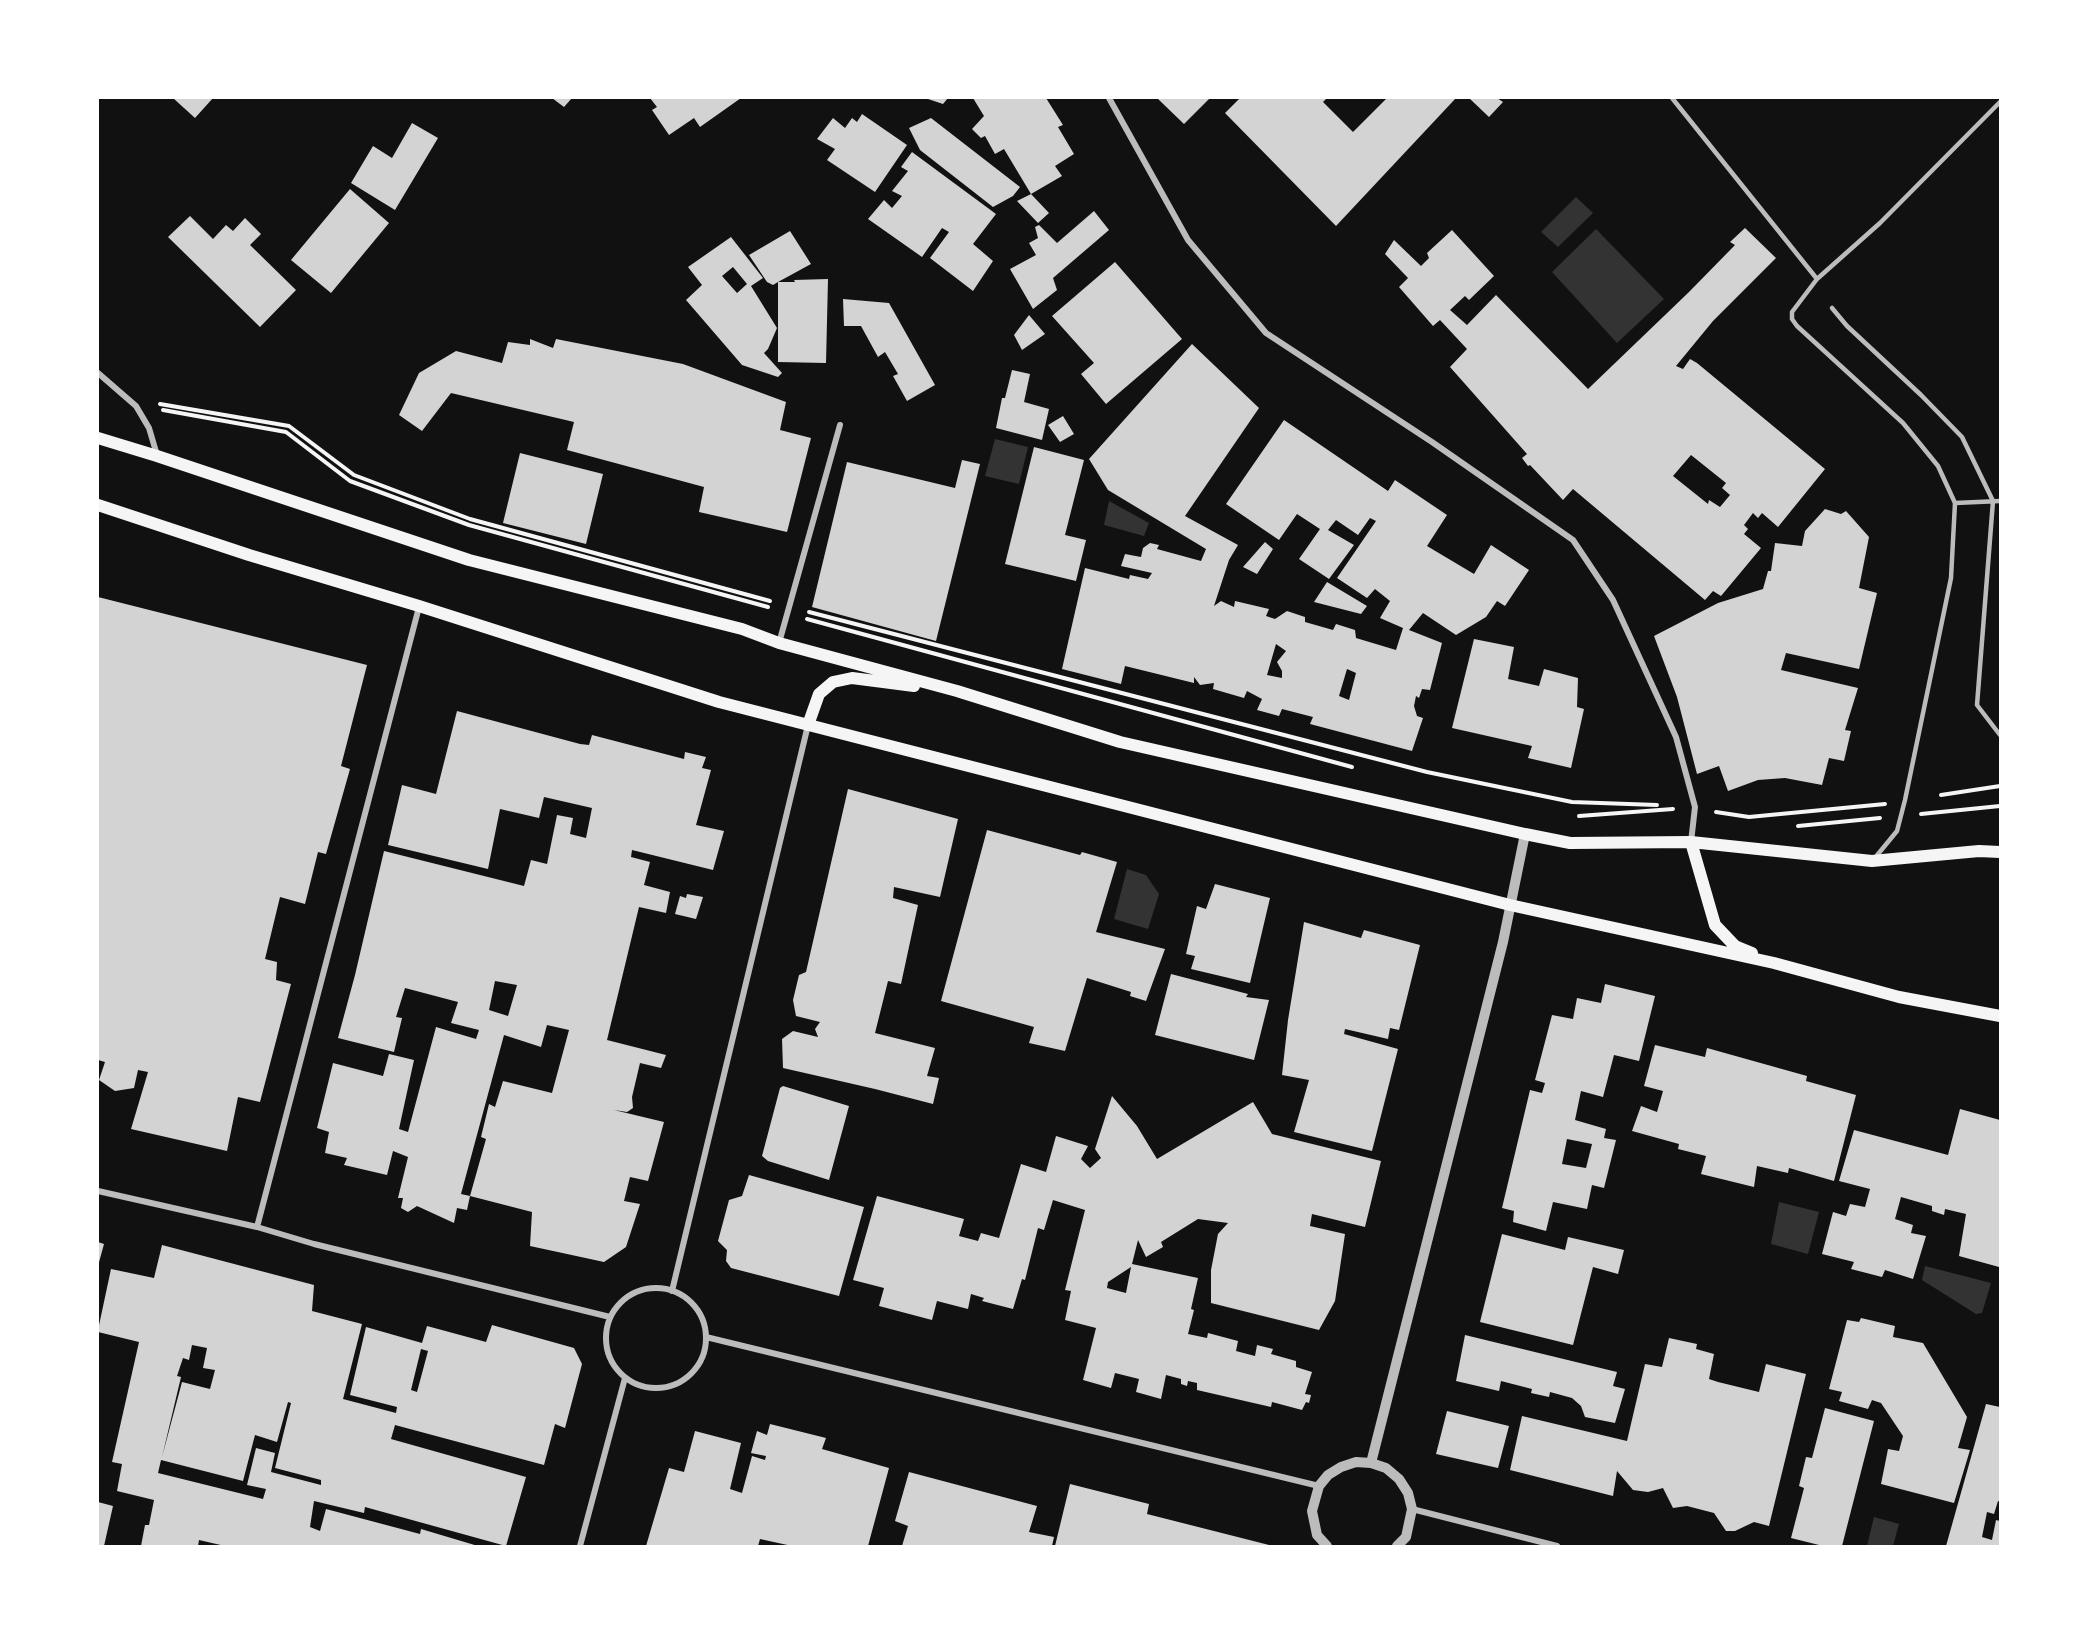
<!DOCTYPE html>
<style>
body{margin:0}
#map{position:relative;width:2098px;height:1644px;overflow:hidden;background:#111;font-family:Quicksand,sans-serif}
canvas{display:block}
.frame{position:absolute;inset:0;border:99px solid #fff;pointer-events:none}
</style>
<div id="map">
<canvas width="2098" height="1644"></canvas>
<div class="frame"></div>
</div>
<script>
const context = document.querySelector('canvas').getContext('2d');
context.lineJoin = 'round';
function fillPath(path, color) { context.fillStyle = color; context.fill(path, 'evenodd'); }
const toPath = rows => new Path2D(rows.map(r => 'M' + r).join(''));
function stroke(path, color, width, dash) { context.strokeStyle = color; context.lineWidth = width; context.lineCap = dash ? 'butt' : 'round'; context.setLineDash(dash || []); context.stroke(path); }
fillPath(toPath([
 [1576,197,1593,213,1558,247,1541,232],
 [1596,229,1664,299,1617,343,1552,272],
 [995,439,1028,447,1019,484,985,476],
 [1109,501,1149,523,1144,536,1104,525],
 [1127,869,1146,875,1159,894,1148,929,1114,919],
 [1779,1202,1819,1212,1808,1254,1771,1244],
 [1925,1266,1991,1283,1982,1313,1976,1314,1922,1280],
 [1874,1517,1899,1524,1893,1546,1867,1546]
]), '#333');
fillPath(toPath([
 [173,98,213,98,195,118],
 [552,98,572,98,564,107],
 [650,98,741,98,700,127,694,118,669,135,652,110,657,107],
 [925,98,948,98,943,104],
 [973,98,1046,98,1063,125,1058,127,1074,154,1055,166,1062,176,1031,194,1004,149,995,154,985,136,981,138,972,129,984,116],
 [1157,98,1210,98,1184,124],
 [1240,98,1327,98,1323,102,1353,132,1387,98,1456,98,1336,226,1225,113],
 [1469,98,1497,98,1503,102,1489,117],
 [862,114,907,145,875,192,827,160,835,149,817,139,833,118,845,128,852,118,857,122],
 [931,118,1020,187,1013,196,993,207,920,150,909,128],
 [412,123,438,138,395,210,351,183,373,146,392,158],
 [912,152,996,214,973,244,993,261,973,291,930,258,949,232,942,228,922,257,868,219,884,200,892,208,902,196,892,191,908,171,901,167],
 [350,189,389,223,331,293,291,260],
 [1031,194,1049,213,1038,223,1017,201],
 [1094,211,1109,230,1053,278,1057,290,1033,309,1010,269,1036,255,1029,243,1038,238,1035,227,1039,225,1057,243],
 [190,216,213,239,226,225,233,231,245,218,261,234,250,245,296,290,260,327,168,237],
 [1745,228,1776,258,1713,321,1676,366,1683,369,1690,359,1697,363,1825,469,1778,527,1762,513,1758,518,1753,513,1744,525,1748,529,1744,534,1761,548,1721,596,1713,591,1705,600,1573,489,1563,500,1530,465,1528,466,1522,458,1527,454,1450,367,1467,349,1440,320,1433,326,1399,287,1408,278,1385,254,1394,240,1421,266,1429,258,1427,253,1452,230,1494,276,1469,300,1465,296,1450,310,1467,325,1496,295,1588,389,1689,292,1735,245,1730,242],
 [1691,455,1726,483,1722,488,1730,495,1720,507,1709,500,1708,504,1673,476],
 [790,231,811,264,778,282,795,282,794,280,828,279,826,363,778,362,778,282,773,285,767,282,749,255],
 [731,237,763,278,751,286,777,328,768,349,764,353,782,373,778,377,742,365,686,300,702,285,688,267],
 [733,267,747,284,737,293,722,276],
 [1115,262,1182,339,1106,404,1081,374,1094,363,1052,316],
 [843,299,889,303,935,385,907,401,893,376,898,374,885,352,878,357,861,326,844,326],
 [1029,315,1045,334,1022,350,1014,335],
 [530,339,553,348,556,339,683,364,786,402,780,430,811,438,787,532,699,512,704,487,567,450,574,422,451,393,422,431,399,415,419,373,456,351,502,363,508,342,530,345],
 [1192,344,1259,408,1185,516,1238,545,1229,560,1214,606,1221,601,1234,607,1235,601,1269,609,1266,616,1275,619,1287,611,1305,617,1305,622,1333,630,1336,624,1355,630,1356,638,1396,650,1403,628,1380,618,1390,601,1375,589,1367,598,1337,578,1376,521,1370,518,1358,535,1336,520,1328,530,1354,545,1329,579,1299,559,1320,529,1297,514,1279,540,1226,504,1284,420,1388,491,1395,480,1447,515,1427,546,1474,574,1491,545,1529,570,1505,606,1497,601,1486,617,1456,635,1423,613,1409,630,1442,643,1430,690,1422,689,1419,698,1416,696,1414,706,1417,716,1423,718,1412,751,1310,724,1313,717,1282,709,1279,716,1257,710,1262,699,1247,691,1244,698,1213,689,1214,683,1200,685,1194,677,1194,683,1125,666,1121,684,1062,669,1085,568,1129,579,1130,575,1148,579,1152,573,1121,566,1125,554,1141,557,1143,548,1150,543,1159,545,1157,549,1201,561,1206,549,1108,490,1089,459],
 [1276,644,1286,651,1277,662,1282,671,1282,678,1267,675],
 [1347,669,1356,673,1349,700,1339,696],
 [1012,370,1030,374,1024,402,1049,409,1042,440,996,428,1002,398,1005,398],
 [1063,416,1074,434,1060,442,1048,425],
 [1034,447,1084,460,1065,535,1086,540,1076,581,1005,564],
 [520,453,603,474,586,544,503,523],
 [962,460,980,464,936,641,812,607,847,462,955,488],
 [1825,509,1841,514,1846,511,1869,537,1859,588,1877,593,1859,669,1786,653,1781,670,1858,688,1845,730,1851,731,1844,761,1829,758,1822,785,1785,778,1758,780,1728,791,1719,766,1697,774,1677,697,1654,636,1718,603,1763,589,1768,571,1771,571,1775,543,1802,546,1805,531],
 [1265,542,1273,549,1257,574,1243,567],
 [1327,582,1367,606,1361,614,1314,602],
 [98,597,367,665,341,766,350,769,326,854,318,852,305,904,280,897,265,959,277,962,276,980,291,984,260,1102,238,1097,227,1151,131,1129,148,1072,138,1070,134,1088,115,1091,99,1080,105,1062,98,1060],
 [1474,639,1514,647,1508,679,1539,686,1544,669,1578,678,1577,707,1584,709,1571,768,1528,758,1532,746,1452,728],
 [457,711,580,744,589,745,592,735,684,759,685,752,706,757,702,768,711,770,696,825,724,831,713,870,632,850,631,857,650,862,644,885,670,892,666,913,639,907,607,1040,666,1055,661,1068,640,1063,632,1097,633,1108,627,1112,614,1110,664,1122,648,1181,630,1177,624,1201,640,1204,626,1247,604,1262,530,1246,532,1212,470,1196,486,1139,481,1137,489,1104,495,1107,503,1081,552,1093,569,1030,547,1025,541,1047,504,1035,461,1194,470,1196,467,1210,457,1208,454,1223,417,1206,408,1212,401,1208,403,1198,398,1198,408,1157,393,1151,387,1175,344,1165,347,1158,325,1153,329,1132,317,1128,333,1063,383,1076,389,1054,414,1060,399,1129,408,1132,436,1027,476,1039,479,1030,451,1023,458,1002,405,988,396,1017,402,1018,394,1052,338,1038,355,975,384,851,524,886,531,860,547,864,557,815,573,818,570,834,586,838,592,808,544,797,539,818,500,809,488,869,388,845,402,785,436,794],
 [495,981,517,985,508,1016,489,1010],
 [848,789,958,819,940,897,894,887,893,898,918,905,901,984,888,981,875,1033,935,1048,927,1076,939,1078,933,1104,875,1089,783,1068,782,1039,793,1031,818,1037,815,1029,820,1022,796,1016,793,1000,799,975,806,972],
 [987,830,1080,855,1082,852,1117,862,1096,932,1165,949,1146,1001,1130,996,1131,992,1087,978,1065,1051,1029,1043,1034,1027,941,1001],
 [1215,884,1270,898,1250,983,1191,969,1195,956,1186,954,1197,906,1206,909],
 [687,894,703,897,696,919,675,914,680,896,686,898],
 [1304,922,1361,938,1364,930,1420,945,1399,1030,1390,1028,1388,1039,1345,1029,1344,1034,1398,1049,1372,1151,1294,1132,1309,1080,1282,1075,1288,1020],
 [1171,974,1248,994,1246,997,1269,1000,1254,1060,1155,1035],
 [1605,984,1655,996,1639,1061,1614,1055,1603,1097,1581,1091,1575,1120,1606,1129,1604,1138,1616,1140,1604,1188,1592,1185,1587,1209,1553,1202,1546,1231,1513,1222,1514,1211,1502,1208,1530,1090,1542,1093,1545,1083,1535,1080,1552,1015,1573,1019,1577,998,1601,1003],
 [1567,1139,1592,1144,1586,1168,1562,1164],
 [1655,1045,1705,1057,1707,1048,1807,1076,1806,1081,1856,1095,1834,1181,1789,1168,1788,1173,1757,1166,1754,1187,1701,1174,1706,1156,1678,1149,1679,1144,1632,1131,1641,1106,1657,1112,1663,1091,1644,1086],
 [783,1086,849,1106,829,1180,768,1161,762,1156,780,1088],
 [1112,1096,1137,1126,1157,1159,1253,1102,1272,1134,1381,1161,1365,1227,1312,1214,1310,1226,1345,1234,1335,1301,1319,1330,1211,1303,1211,1270,1218,1234,1228,1223,1198,1219,1161,1242,1163,1247,1146,1257,1138,1240,1132,1264,1198,1278,1191,1309,1194,1310,1188,1334,1207,1338,1208,1333,1238,1341,1236,1351,1255,1356,1257,1345,1273,1349,1271,1354,1296,1361,1296,1367,1312,1372,1305,1394,1311,1395,1309,1403,1306,1402,1302,1410,1272,1402,1271,1407,1197,1390,1197,1383,1188,1381,1187,1386,1181,1384,1181,1379,1166,1375,1161,1399,1136,1392,1139,1379,1115,1373,1111,1388,1083,1380,1096,1328,1065,1320,1071,1291,1065,1290,1085,1210,1053,1200,1044,1230,1038,1228,1025,1280,1022,1279,1013,1309,982,1301,984,1298,971,1294,968,1309,937,1301,932,1320,879,1306,884,1288,853,1280,877,1196,964,1219,959,1236,978,1241,981,1233,999,1238,1021,1164,1046,1172,1056,1136,1088,1146,1081,1159,1090,1168,1101,1158,1095,1149],
 [1131,1267,1126,1293,1107,1288,1108,1282],
 [1960,1109,2000,1120,2000,1261,1999,1267,1959,1256,1966,1214,1945,1209,1944,1215,1932,1211,1932,1206,1901,1197,1895,1219,1913,1225,1911,1233,1926,1236,1913,1279,1885,1270,1882,1277,1851,1269,1854,1262,1822,1254,1833,1212,1846,1216,1850,1204,1865,1207,1870,1189,1839,1181,1854,1130,1948,1155],
 [749,1175,864,1207,839,1296,731,1268,726,1261,727,1250,718,1241,729,1200,742,1196],
 [1502,1234,1565,1250,1568,1237,1624,1250,1618,1274,1593,1267,1573,1345,1480,1322],
 [98,1242,104,1244,98,1266],
 [162,1245,314,1285,312,1311,362,1324,343,1399,396,1413,397,1407,350,1395,366,1327,422,1343,427,1326,486,1342,492,1325,574,1348,582,1364,565,1428,555,1424,544,1465,395,1425,391,1439,526,1477,506,1546,365,1507,364,1513,314,1501,310,1527,320,1531,326,1509,420,1534,421,1529,478,1546,225,1546,199,1540,198,1546,141,1546,145,1525,149,1525,154,1500,117,1491,122,1464,112,1462,139,1342,98,1332,98,1330,111,1269,154,1278],
 [192,1345,207,1348,203,1368,215,1370,210,1389,182,1382,162,1457,181,1377,177,1376,183,1358,189,1360],
 [421,1349,428,1351,417,1392,411,1390],
 [288,1402,291,1403,275,1468,321,1480,321,1485,271,1472,275,1453,256,1448,247,1485,266,1489,263,1499,158,1473,161,1460,243,1481,255,1435,277,1442],
 [1861,1318,1895,1326,1893,1337,1923,1343,1967,1417,1958,1448,1970,1450,1954,1503,1881,1484,1888,1449,1899,1451,1903,1436,1881,1403,1872,1400,1868,1409,1839,1401,1842,1392,1829,1389,1847,1320,1859,1322],
 [1465,1335,1617,1372,1613,1386,1625,1389,1615,1423,1585,1417,1581,1406,1572,1398,1550,1392,1549,1397,1531,1393,1532,1389,1501,1381,1499,1391,1456,1381],
 [1669,1338,1697,1344,1696,1349,1714,1354,1709,1379,1718,1382,1759,1392,1766,1364,1806,1374,1769,1526,1754,1522,1735,1531,1726,1531,1714,1513,1687,1506,1673,1508,1663,1488,1648,1492,1633,1490,1617,1471,1613,1496,1510,1470,1522,1416,1627,1441,1645,1364,1662,1367],
 [1986,1404,2000,1407,2000,1502,1998,1501,1994,1514,1987,1512,1982,1537,1992,1540,1996,1520,2000,1521,2000,1546,1946,1546],
 [1825,1408,1874,1421,1842,1546,1823,1546,1791,1538,1804,1488,1799,1486,1806,1457,1812,1458],
 [1447,1411,1509,1426,1498,1468,1436,1454],
 [770,1424,826,1438,822,1449,889,1468,868,1546,792,1546,760,1539,758,1546,646,1546,669,1468,684,1472,695,1431,741,1443,730,1489,742,1493,752,1456,765,1460,766,1456,751,1453,757,1431,767,1435],
 [909,1472,1037,1506,1029,1532,1054,1537,1052,1546,902,1546,908,1526,895,1521],
 [1070,1484,1149,1504,1147,1514,1273,1546,1055,1546],
 [98,1502,113,1506,104,1546,98,1546]
]), '#d3d3d3');
stroke(toPath([
 [160,404,289,426,354,475,470,519,770,601],
 [163,410,286,432,350,481,469,525,768,607],
 [809,612,1427,772,1572,802,1657,805],
 [807,619,1352,767],
 [1941,795,2000,786],
 [1716,812,1749,817,1885,804],
 [1921,814,2000,806],
 [1579,816,1673,809],
 [1798,826,1880,818]
]), '#f5f5f5', 4);
stroke(toPath([
 [1672,98,1817,279],
 [1832,308,1847,326,1921,395,1962,437,1993,501],
 [1993,501,1977,705,2000,735],
 [1955,503,2000,501],
 [1874,859,1897,831,1905,800,1951,578,1955,503,1938,466,1903,423,1797,326,1792,319,1792,312,1817,279,1880,223,2000,102]
]), '#bcbcbc', 4.5);
stroke(toPath([
 [1109,98,1188,240,1266,333,1432,442,1573,540,1613,600,1676,737,1695,807,1691,842],
 [98,373,136,406,149,428,157,455],
 [779,643,840,425],
 [98,1191,257,1227,314,1244,610,1317],
 [257,1227,419,607],
 '606 1338a50 50 0 1 1 100 0a50 50 0 1 1-100 0Z',
 [672,1291,808,725],
 [706,1337,1319,1486],
 [1412,1509,1557,1546],
 [580,1546,625,1378]
]), '#bcbcbc', 6);
stroke(toPath([
 [1371,1463,1503,942,1525,834],
 [1327,1546,1317,1535,1312,1511,1319,1486,1328,1475,1341,1467,1356,1462,1371,1463,1386,1468,1399,1479,1408,1493,1412,1509,1406,1537,1397,1546]
]), '#bcbcbc', 10);
stroke(toPath([
 [98,438,157,456,469,560,742,629,779,643,957,691,1120,742,1525,834,1570,843,1691,842,1872,861,1979,851,2000,852],
 [98,505,249,555,419,606,719,702,1510,905,1774,963,1899,997,2000,1016],
 [808,725,819,694,833,682,852,678,914,686],
 [1691,842,1715,925,1735,946,1752,953]
]), '#f5f5f5', 12);
</script>
